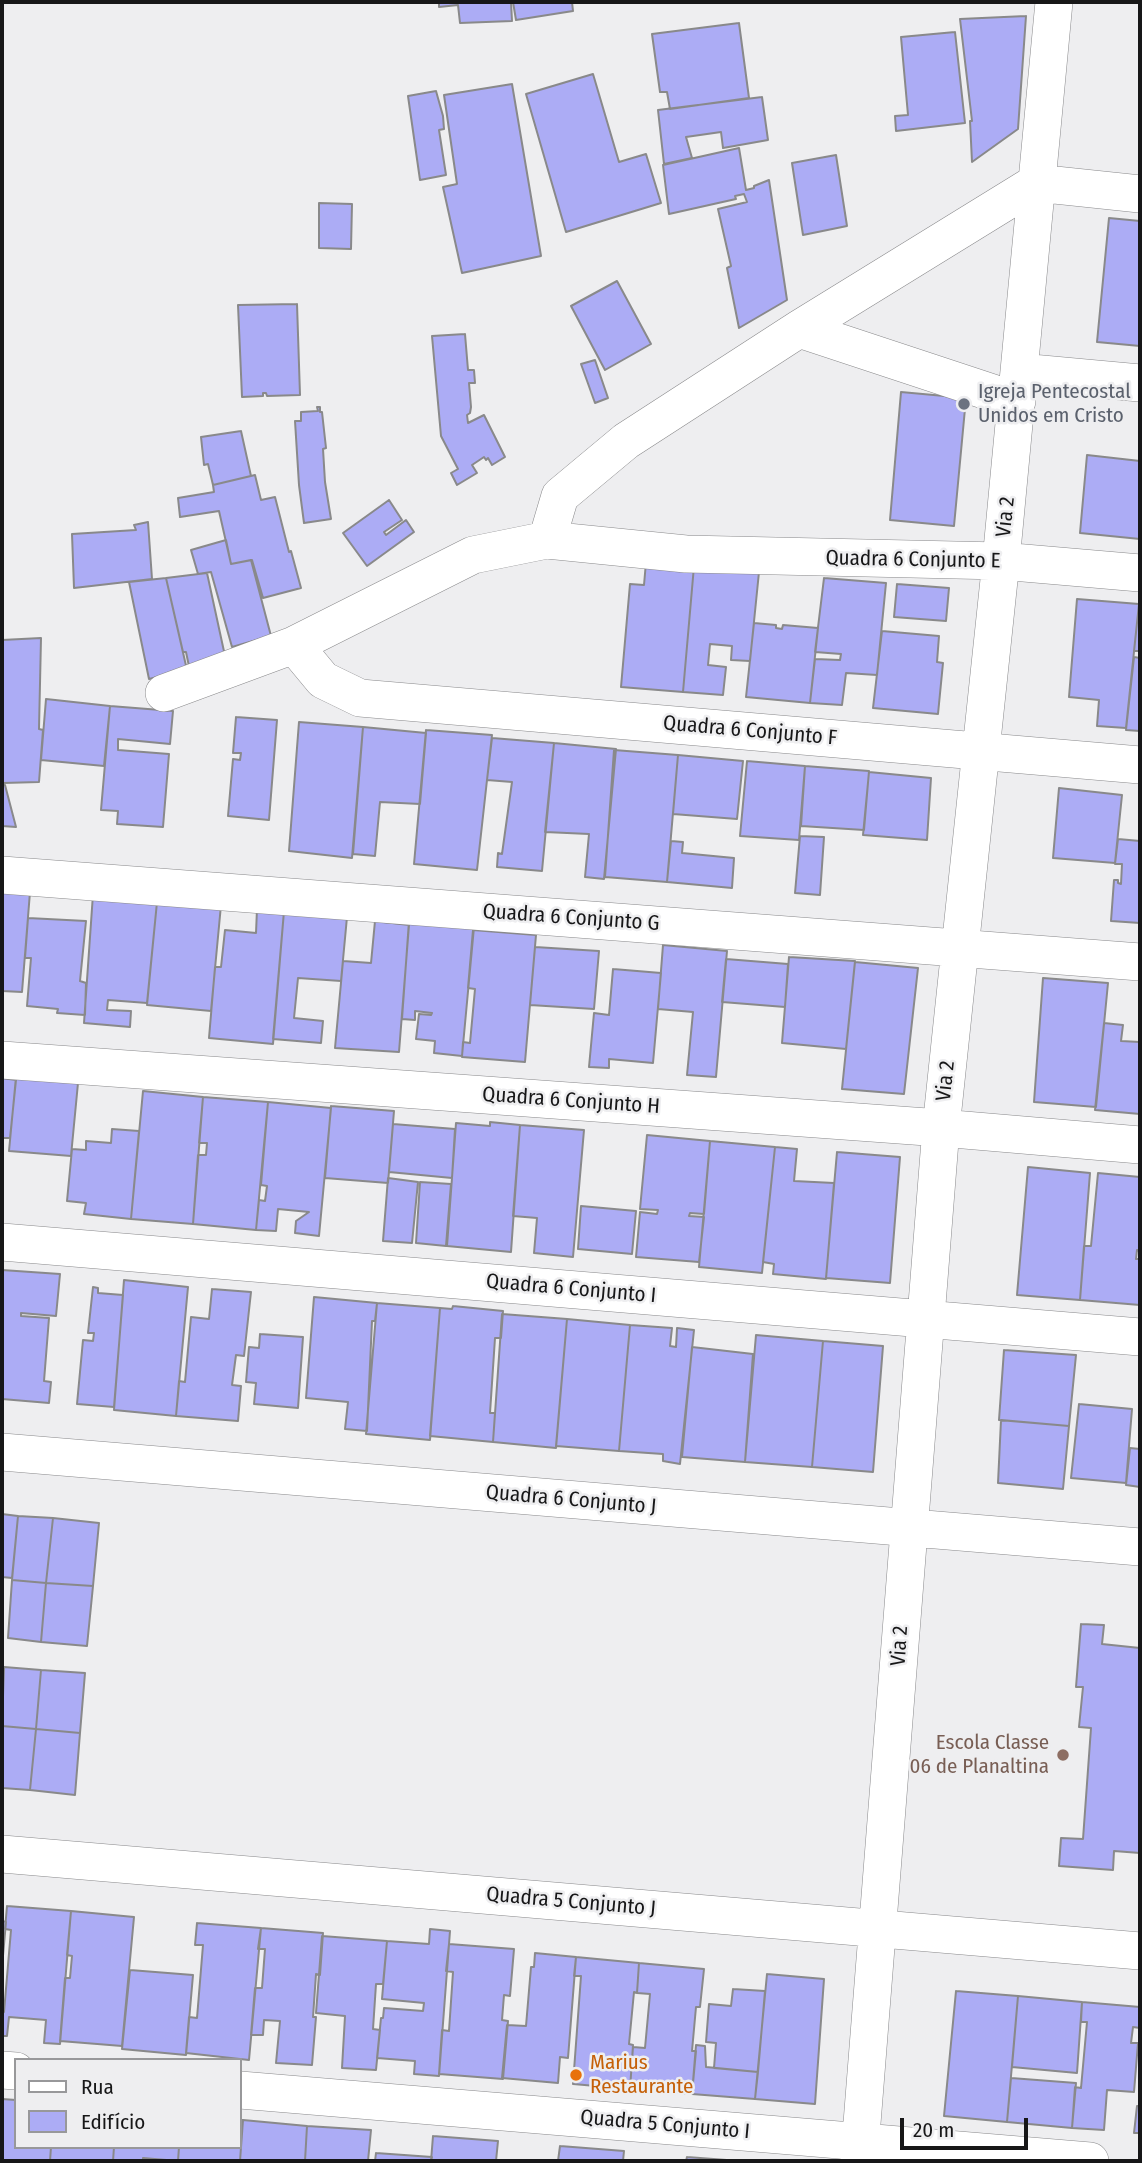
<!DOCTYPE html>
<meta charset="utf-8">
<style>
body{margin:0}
#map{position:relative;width:1142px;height:2163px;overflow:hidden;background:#eeeef0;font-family:"Fira Sans Condensed",sans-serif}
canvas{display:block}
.frame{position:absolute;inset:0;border:4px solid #171718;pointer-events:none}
.legend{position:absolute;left:14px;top:2058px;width:228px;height:91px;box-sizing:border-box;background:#eeeef0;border:2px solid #98989a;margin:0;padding:9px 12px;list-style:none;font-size:21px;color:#171718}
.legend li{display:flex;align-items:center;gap:14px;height:35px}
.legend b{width:35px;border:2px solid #98989a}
.scale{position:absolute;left:900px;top:2118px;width:128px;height:32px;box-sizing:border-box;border:4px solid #171718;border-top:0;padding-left:9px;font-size:21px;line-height:24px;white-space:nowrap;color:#171718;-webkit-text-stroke:5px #eeeef0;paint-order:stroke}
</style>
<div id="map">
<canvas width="1142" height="2163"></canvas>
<div class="frame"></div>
<ul class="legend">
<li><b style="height:9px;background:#fff"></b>Rua</li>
<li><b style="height:19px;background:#acacf5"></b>Edifício</li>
</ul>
<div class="scale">20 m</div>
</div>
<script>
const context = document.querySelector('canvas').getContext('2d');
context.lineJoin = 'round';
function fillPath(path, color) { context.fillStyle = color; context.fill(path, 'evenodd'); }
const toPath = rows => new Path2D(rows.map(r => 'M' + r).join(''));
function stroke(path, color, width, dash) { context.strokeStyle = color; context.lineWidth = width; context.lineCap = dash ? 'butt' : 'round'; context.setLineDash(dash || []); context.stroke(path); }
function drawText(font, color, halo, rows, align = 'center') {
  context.font = font + ' "Fira Sans Condensed",sans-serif'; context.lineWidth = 5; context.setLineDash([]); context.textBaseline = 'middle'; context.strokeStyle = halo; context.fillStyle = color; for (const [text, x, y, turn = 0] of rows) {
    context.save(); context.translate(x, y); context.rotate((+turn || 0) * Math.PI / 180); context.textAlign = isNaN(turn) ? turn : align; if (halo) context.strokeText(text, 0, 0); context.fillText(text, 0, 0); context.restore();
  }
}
const building = toPath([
 [439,2,511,2,512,21,460,23,458,5,439,7,439,2],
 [513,2,572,2,573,11,516,20,513,2],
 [1026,16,1018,129,972,162,970,121,972,121,960,19,1026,16],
 [739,23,749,98,670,109,667,92,660,92,652,34,739,23],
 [955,32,965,123,896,131,895,116,908,115,901,37,955,32],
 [593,74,619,162,646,154,661,203,566,232,526,94,593,74],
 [512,84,541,256,462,273,443,187,457,184,444,95,512,84],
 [436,91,443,116,444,129,439,130,446,175,420,180,408,96,436,91],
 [762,97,768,140,723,148,721,132,686,137,692,158,664,164,658,110,762,97],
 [739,148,746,190,754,188,754,186,769,180,787,300,739,328,727,268,731,266,718,209,747,202,744,194,735,196,736,199,669,214,663,165,739,148],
 [836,155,847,226,803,235,792,163,836,155],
 [319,203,352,204,351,249,319,248,319,203],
 [1109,218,1140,221,1140,346,1097,342,1109,218],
 [617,281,651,344,605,370,571,306,617,281],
 [297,304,300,395,267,396,266,393,263,393,263,396,242,397,238,305,297,304],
 [465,334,468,370,474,370,475,383,469,383,471,407,470,413,467,415,468,423,484,415,505,457,492,465,488,458,486,460,484,457,472,465,477,473,457,485,451,473,458,469,441,436,432,336,465,334],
 [595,360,608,398,595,403,581,364,595,360],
 [901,392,966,398,954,526,890,520,901,392],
 [317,407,320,407,320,412,322,412,326,448,323,449,325,482,331,519,304,523,299,485,295,421,301,421,301,412,318,411,317,407],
 [241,431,251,476,213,485,208,464,204,465,201,437,241,431],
 [1087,455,1140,461,1140,539,1080,533,1087,455],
 [255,475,261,500,275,497,289,552,291,551,301,588,263,598,252,560,231,564,219,511,180,517,178,498,214,492,213,485,255,475],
 [389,500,402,520,384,532,386,535,406,520,414,532,367,566,343,533,389,500],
 [148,522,152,579,74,588,72,534,136,530,134,525,148,522],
 [226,540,231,564,251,560,271,636,232,647,211,572,198,574,191,550,226,540],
 [646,562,694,566,683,692,621,687,630,584,644,585,646,562],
 [694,566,759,572,750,661,731,660,732,646,710,644,708,665,726,667,723,695,683,692,694,566],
 [207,573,225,656,191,676,186,652,183,652,166,578,207,573],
 [166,578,187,670,149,679,129,582,166,578],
 [824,578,886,583,877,675,846,673,842,705,810,703,815,659,840,660,841,654,815,652,824,578],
 [897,584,949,588,946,621,894,617,897,584],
 [1077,599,1139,604,1126,728,1097,726,1099,700,1069,697,1077,599],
 [1139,604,1140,604,1140,651,1134,651,1139,604],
 [754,623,776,625,776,628,782,629,783,625,818,628,810,703,746,697,754,623],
 [882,631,939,636,937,662,943,663,938,714,873,708,882,631],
 [41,638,39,729,43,730,39,782,3,783,2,640,41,638],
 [1134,657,1140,658,1140,731,1126,730,1134,657],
 [46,699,110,706,104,766,41,760,46,699],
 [110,706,173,711,170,744,118,739,118,750,169,754,163,827,117,824,118,811,101,810,110,706],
 [236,717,277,720,269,820,228,816,233,759,240,760,241,753,233,753,236,717],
 [299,722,363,727,352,858,289,851,299,722],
 [363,727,426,733,420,804,380,802,375,856,353,854,363,727],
 [426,730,492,735,477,870,414,864,426,730],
 [492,738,554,743,542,871,497,867,498,853,502,854,512,782,487,780,492,738],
 [554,743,616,749,604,879,585,877,589,834,545,832,554,743],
 [614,750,678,755,667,882,605,877,614,750],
 [678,755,743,761,737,819,673,814,678,755],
 [747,761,805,766,799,840,740,836,747,761],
 [805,766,869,771,864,830,801,826,805,766],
 [869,772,931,778,927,840,863,835,869,772],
 [2,785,5,785,16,827,2,826,2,785],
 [1059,788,1122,795,1115,863,1053,858,1059,788],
 [800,836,824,837,820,895,795,893,800,836],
 [1118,839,1140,841,1140,923,1111,921,1114,880,1118,880,1118,883,1121,884,1122,864,1115,864,1118,839],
 [671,841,683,842,682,853,734,858,732,888,667,882,671,841],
 [2,889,30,892,22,992,2,991,2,889],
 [93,894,157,902,147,1003,108,1000,107,1010,131,1011,130,1027,84,1023,93,894],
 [157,902,221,905,211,1011,147,1005,157,902],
 [257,909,284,911,273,1044,209,1038,215,967,221,967,225,930,256,933,257,909],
 [284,911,347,917,341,981,298,978,294,1018,323,1021,321,1043,273,1039,284,911],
 [28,918,86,921,80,981,86,983,85,1015,57,1013,58,1009,27,1006,31,958,25,958,28,918],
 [375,921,409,925,399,1052,335,1048,343,961,371,963,375,921],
 [409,921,474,927,462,1056,434,1053,435,1041,416,1039,419,1014,431,1015,432,1013,415,1011,415,1020,402,1019,409,921],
 [473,930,536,935,525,1062,462,1057,463,1042,470,1043,475,989,468,988,473,930],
 [663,945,727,951,716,1077,687,1075,693,1012,658,1009,663,945],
 [535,947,599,951,594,1009,530,1005,535,947],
 [789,957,855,961,846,1049,782,1043,789,957],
 [726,959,788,964,785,1007,722,1002,726,959],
 [855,962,918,968,904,1094,842,1089,855,962],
 [613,969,661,973,653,1063,609,1059,609,1068,589,1067,594,1013,609,1015,613,969],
 [1043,978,1108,983,1096,1107,1034,1102,1043,978],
 [1104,1023,1123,1025,1121,1041,1140,1042,1140,1114,1095,1110,1104,1023],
 [16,1077,78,1083,71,1156,9,1151,16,1077],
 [2,1078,16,1080,10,1138,2,1138,2,1078],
 [143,1091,203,1097,193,1224,131,1219,143,1091],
 [203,1097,268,1102,256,1230,193,1224,198,1155,206,1155,207,1143,199,1143,203,1097],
 [268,1102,331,1108,319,1236,295,1233,296,1221,309,1212,278,1209,276,1231,256,1230,259,1200,265,1201,267,1186,261,1185,268,1102],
 [331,1106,394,1111,388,1183,325,1178,331,1106],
 [490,1122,520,1125,511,1252,447,1246,456,1123,490,1126,490,1122],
 [393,1124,455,1129,452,1178,389,1172,393,1124],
 [520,1125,584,1130,573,1257,534,1253,537,1218,513,1216,520,1125],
 [112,1129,139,1131,131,1219,84,1214,86,1203,67,1201,72,1149,86,1150,86,1141,111,1143,112,1129],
 [647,1135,710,1141,704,1214,690,1213,689,1216,704,1217,699,1262,636,1257,640,1212,657,1214,658,1210,640,1209,647,1135],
 [710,1141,775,1147,762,1273,699,1267,710,1141],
 [775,1147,797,1149,794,1181,834,1183,826,1279,773,1274,774,1264,763,1262,775,1147],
 [837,1152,900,1157,890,1283,826,1278,837,1152],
 [1028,1167,1090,1173,1080,1300,1017,1295,1028,1167],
 [1098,1173,1140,1177,1140,1251,1137,1250,1136,1259,1140,1259,1140,1305,1080,1300,1084,1246,1091,1246,1098,1173],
 [388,1178,418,1182,412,1243,383,1241,388,1178],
 [420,1182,451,1184,446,1246,416,1243,420,1182],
 [581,1206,636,1211,632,1254,578,1249,581,1206],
 [2,1270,60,1274,56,1316,21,1313,21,1316,49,1318,44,1381,51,1382,49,1403,2,1399,2,1270],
 [124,1280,188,1287,176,1416,114,1410,124,1280],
 [93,1287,98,1288,98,1293,123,1295,114,1407,77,1404,83,1340,93,1341,94,1333,88,1333,93,1287],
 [212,1289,251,1292,244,1356,236,1355,232,1385,241,1386,238,1421,176,1416,179,1381,185,1382,191,1317,209,1319,212,1289],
 [314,1297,377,1303,375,1321,372,1321,367,1431,345,1429,348,1402,306,1398,314,1297],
 [377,1303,440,1308,430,1440,366,1434,377,1303],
 [453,1306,503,1311,501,1338,495,1338,490,1413,495,1413,493,1442,430,1436,440,1308,452,1309,453,1306],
 [502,1314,567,1319,556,1448,493,1442,502,1314],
 [567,1319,630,1325,619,1451,556,1446,567,1319],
 [630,1325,672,1328,670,1346,676,1347,677,1328,694,1330,680,1464,663,1461,663,1454,619,1451,630,1325],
 [260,1334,303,1337,298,1408,254,1404,256,1383,246,1382,249,1347,259,1348,260,1334],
 [756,1335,823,1341,812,1467,745,1462,756,1335],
 [823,1341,883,1346,873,1472,812,1467,823,1341],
 [692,1347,753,1354,745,1462,682,1457,692,1347],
 [1004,1350,1076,1355,1069,1426,999,1420,1004,1350],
 [1079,1404,1132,1409,1126,1483,1071,1478,1079,1404],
 [1001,1420,1069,1426,1063,1489,998,1483,1001,1420],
 [1140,1445,1140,1487,1126,1485,1130,1448,1140,1449,1140,1445],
 [2,1514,18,1516,12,1578,2,1577,2,1514],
 [18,1516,53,1518,46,1583,12,1580,18,1516],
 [53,1518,99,1523,93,1586,46,1583,53,1518],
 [12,1580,46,1583,41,1642,8,1638,12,1580],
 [46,1583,93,1586,87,1646,41,1642,46,1583],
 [1081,1624,1104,1625,1102,1644,1140,1648,1140,1853,1114,1851,1113,1870,1059,1866,1061,1838,1083,1839,1091,1728,1079,1727,1083,1687,1076,1687,1081,1624],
 [4,1667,41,1670,36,1729,2,1726,4,1667],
 [41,1670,85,1673,80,1733,36,1729,41,1670],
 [2,1726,36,1729,30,1790,2,1788,2,1726],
 [36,1729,80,1733,75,1795,30,1790,36,1729],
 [7,1906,71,1911,60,2044,44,2043,46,2020,9,2017,7,2036,2,2036,2,2013,4,2012,11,1930,5,1929,7,1906],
 [71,1911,134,1917,122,2046,60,2041,65,1978,70,1978,72,1956,67,1955,71,1911],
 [2,1921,6,1922,2,1967,2,1921],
 [197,1923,261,1928,249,2060,186,2053,189,2017,197,2018,203,1945,195,1945,197,1923],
 [261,1928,323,1933,320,1975,316,1974,313,2017,316,2017,312,2065,276,2063,280,2021,264,2020,263,2035,251,2035,255,1988,262,1988,265,1949,258,1949,261,1928],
 [430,1929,450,1931,439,2076,414,2074,415,2061,377,2058,381,2018,383,2018,384,2008,423,2011,424,2003,382,1999,387,1941,429,1944,430,1929],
 [322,1936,387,1941,383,1984,376,1984,373,2029,380,2030,376,2070,342,2068,345,2016,316,2013,322,1936],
 [449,1944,514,1949,510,1996,504,1995,502,2020,508,2021,503,2079,439,2074,442,2030,449,2031,453,1972,446,1971,449,1944],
 [535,1953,576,1957,568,2058,560,2057,558,2083,502,2078,507,2025,526,2026,531,1967,534,1967,535,1953],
 [576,1957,639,1963,637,1993,634,1992,629,2044,633,2045,630,2089,573,2084,581,1976,574,1976,576,1957],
 [639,1963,704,1969,700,2007,696,2007,692,2051,696,2051,692,2094,630,2089,633,2047,645,2048,650,1994,637,1993,639,1963],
 [130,1970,193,1975,186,2055,122,2049,130,1970],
 [767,1974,824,1979,815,2104,755,2099,767,1974],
 [733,1989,765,1991,758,2072,714,2068,716,2043,706,2042,709,2004,731,2006,733,1989],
 [956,1991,1018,1996,1007,2122,944,2116,956,1991],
 [1018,1996,1082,2002,1077,2073,1012,2067,1018,1996],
 [1082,2002,1140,2007,1140,2028,1133,2027,1131,2043,1138,2043,1134,2092,1107,2090,1104,2130,1072,2128,1075,2087,1081,2088,1087,2022,1081,2022,1082,2002],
 [696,2045,705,2046,706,2067,758,2072,755,2099,692,2094,696,2045],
 [1011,2078,1076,2083,1072,2128,1007,2122,1011,2078],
 [2,2099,16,2100,16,2147,51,2147,50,2161,2,2161,2,2099],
 [1137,2106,1140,2106,1140,2133,1134,2133,1137,2106],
 [240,2120,243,2120,240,2161,178,2161,179,2147,240,2147,240,2120],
 [243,2120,307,2126,305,2161,240,2161,243,2120],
 [307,2126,371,2130,368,2161,305,2161,307,2126],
 [433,2136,498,2141,496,2161,431,2161,433,2136],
 [560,2146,624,2151,623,2161,558,2161,560,2146],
 [51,2147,114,2147,113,2161,50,2161,51,2147],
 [114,2147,179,2147,178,2161,143,2158,143,2161,113,2161,114,2147],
 [376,2153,432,2157,431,2161,375,2161,376,2153],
 [687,2157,740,2161,686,2161,687,2157]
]);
fillPath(building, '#acacf5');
stroke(building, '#89898a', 2);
const minor = toPath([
 [1036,183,1140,194],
 [799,329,1017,401],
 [1020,372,1140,383],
 [547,540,686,554,1001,561,1140,573],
 [294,645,323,680,360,698,1140,765],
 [164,693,294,645,473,555,547,540,560,496,626,441,799,329,1036,183],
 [2,875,1140,962],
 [2,1060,941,1128,1140,1145],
 [2,1242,1140,1337],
 [2,1452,1140,1547],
 [2,1854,1140,1951],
 [2,2070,16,2071],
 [240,2090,1090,2161],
 [859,2161,941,1128,1001,561,1054,2]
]);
stroke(minor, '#89898b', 38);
stroke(minor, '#fff', 37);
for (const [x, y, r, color] of [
 [964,404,7,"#6b7280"],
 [1063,1755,7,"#8d6e63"],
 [576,2075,7,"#e8710a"]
]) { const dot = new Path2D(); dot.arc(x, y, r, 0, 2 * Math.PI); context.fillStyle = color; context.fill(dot); stroke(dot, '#eeeef0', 2.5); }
drawText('21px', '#5b616d', '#eeeef0', [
 ["Igreja Pentecostal",978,392],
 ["Unidos em Cristo",978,416]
], 'left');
drawText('21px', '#171718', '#eeeef0', [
 ["Via 2",1006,517,-84],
 ["Quadra 6 Conjunto E",913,560,1],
 ["Quadra 6 Conjunto F",750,731,5],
 ["Quadra 6 Conjunto G",571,918,4],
 ["Via 2",946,1081,-84],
 ["Quadra 6 Conjunto H",571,1101,4],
 ["Quadra 6 Conjunto I",571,1289,5],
 ["Quadra 6 Conjunto J",571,1500,5],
 ["Via 2",900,1646,-86],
 ["Quadra 5 Conjunto J",571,1902,5],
 ["Quadra 5 Conjunto I",665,2125,5]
]);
drawText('21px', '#785e54', '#eeeef0', [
 ["Escola Classe",1049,1743],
 ["06 de Planaltina",1049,1767]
], 'right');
drawText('21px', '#c56008', '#eeeef0', [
 ["Marius",590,2063],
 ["Restaurante",590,2087]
], 'left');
</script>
